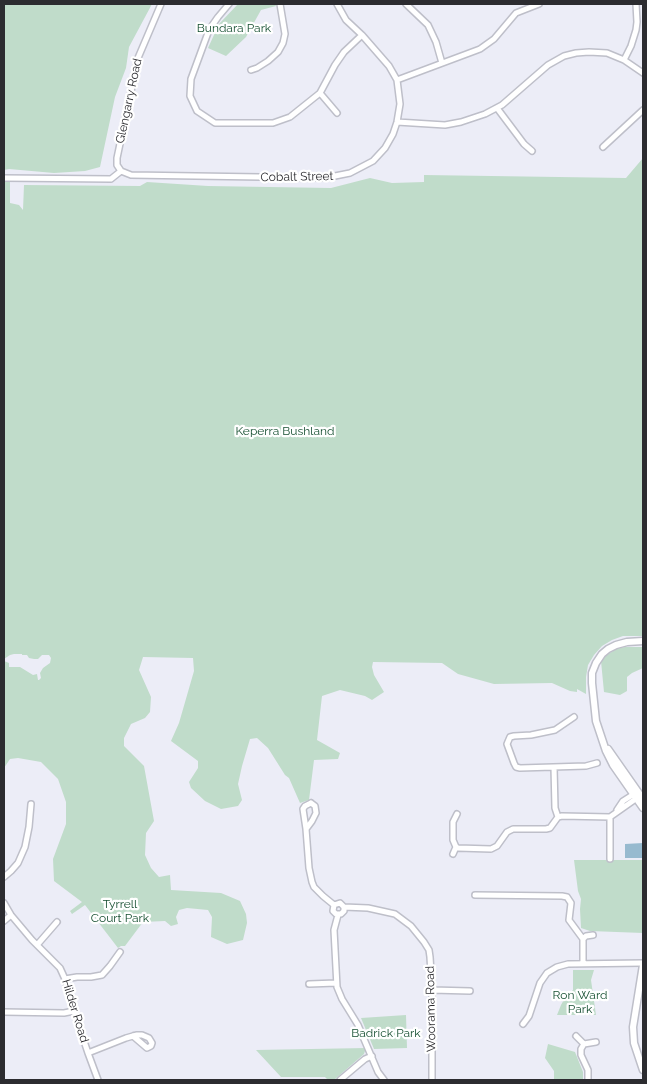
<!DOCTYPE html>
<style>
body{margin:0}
#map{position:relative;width:647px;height:1084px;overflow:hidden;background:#ecedf7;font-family:Raleway,sans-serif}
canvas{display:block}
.frame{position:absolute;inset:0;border:5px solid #2c2c30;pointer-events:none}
</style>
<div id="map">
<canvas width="647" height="1084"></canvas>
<div class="frame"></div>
</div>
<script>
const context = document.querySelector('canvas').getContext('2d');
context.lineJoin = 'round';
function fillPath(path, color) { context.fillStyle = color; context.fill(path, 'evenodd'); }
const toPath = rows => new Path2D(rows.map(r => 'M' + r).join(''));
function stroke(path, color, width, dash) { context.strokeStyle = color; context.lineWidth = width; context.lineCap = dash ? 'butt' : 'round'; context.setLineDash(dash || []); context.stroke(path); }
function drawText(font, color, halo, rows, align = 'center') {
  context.font = font + ' Raleway,sans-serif'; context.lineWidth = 4.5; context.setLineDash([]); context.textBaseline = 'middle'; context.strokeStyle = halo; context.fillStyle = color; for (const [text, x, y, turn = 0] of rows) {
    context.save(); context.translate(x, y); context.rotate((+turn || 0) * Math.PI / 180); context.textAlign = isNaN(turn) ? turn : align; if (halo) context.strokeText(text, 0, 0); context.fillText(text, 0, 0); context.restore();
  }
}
fillPath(toPath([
 [4,4,152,4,129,47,126,68,115,97,100,167,85,171,54,173,9,169,4,170],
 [238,4,275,4,276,6,261,10,246,37,226,56,208,48,219,24],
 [643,158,643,636,623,636,612,640,602,646,594,655,588,665,586,677,586,694,577,689,577,692,570,691,552,683,494,684,458,674,442,663,373,662,372,667,374,675,384,692,372,700,365,696,340,690,322,696,317,740,340,753,338,759,314,760,309,800,300,803,289,778,285,775,268,748,257,738,250,739,242,766,238,784,242,800,238,806,221,809,205,801,191,788,189,782,198,768,198,761,171,741,179,723,194,671,193,658,143,657,139,670,151,697,150,712,145,718,131,724,124,738,124,746,144,766,154,821,146,833,145,855,151,868,159,877,170,875,171,890,221,893,240,901,246,914,247,923,243,940,227,944,211,937,212,917,208,910,187,908,179,910,176,917,178,924,171,926,165,921,143,922,125,946,121,946,118,948,85,905,72,914,70,911,82,902,54,881,53,859,66,824,66,802,58,779,41,762,18,758,10,759,4,768,4,182,10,182,10,203,19,205,23,210,24,185,140,186,147,182,208,186,331,188,370,178,392,183,424,182,424,175,626,178],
 [14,654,22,654,22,655,27,655,29,658,34,659,38,659,42,655,49,655,51,658,50,663,43,668,40,673,41,678,39,680,38,680,37,674,33,675,20,667,9,667,9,663,4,661,4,659,10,655],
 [625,647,643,647,643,668,632,673,627,677,627,691,620,695,604,692,601,661,607,655,616,649],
 [574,860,643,860,643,933,590,931,581,928,580,909,581,899,578,891],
 [573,970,594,970,591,980,596,1015,557,1015,561,1005,566,996,573,990],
 [406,1015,407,1048,374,1049,361,1018],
 [548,1044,575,1052,583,1072,583,1080,554,1080,554,1071,545,1058],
 [366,1048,364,1054,334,1080,328,1080,325,1077,281,1077,256,1050]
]), '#c0dcca');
fillPath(toPath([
 [643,843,643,858,625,858,625,844]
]), '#97bacf');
const minor = toPath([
 [229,4,218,17,209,30,191,79,190,96,197,111,215,123,273,123,290,117,320,93,335,65,344,52,362,35],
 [406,4,428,25,436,42,442,63],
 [624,60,631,46,636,30,637,22,636,4],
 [251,70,257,68,268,61,278,52,283,43,285,34,280,4],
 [397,80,480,49,494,39,516,13,539,4],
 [320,93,337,113],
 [497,108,524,144,532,151],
 [397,122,445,125,461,122,485,114,502,105,548,65,564,56,576,53,589,52,607,53,624,60,643,73],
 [603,147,643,110],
 [121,171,131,175,325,178,350,173,373,161,385,148,393,134,397,122,400,104,397,80,389,66,362,35,346,20,337,4],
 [121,171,117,165,117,158,138,58,161,4],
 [4,178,111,179,121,171],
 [574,717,555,730,531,735,514,736,510,737,507,744,514,763,516,767,520,768,586,766,597,763],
 [554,767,555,808,558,817],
 [311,803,315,806,316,813,312,821,306,829,303,809,305,806,311,803],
 [617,810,623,801,634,794],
 [457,814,453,822,453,840,456,847,458,848,491,849,497,846,507,832,513,829,546,829,550,828,558,817,562,816,610,817,637,798],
 [610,817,610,859],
 [306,829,309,868,312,882,314,887,323,896,334,905],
 [453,854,456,847],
 [4,877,11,871,18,863,25,847,29,827,31,804],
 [475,895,562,896,567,897,571,903,569,920,583,939,583,963],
 [4,903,11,915,32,940,60,968,65,979,74,1011,88,1053,98,1080],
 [344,907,344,911,341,914,336,914,333,911,334,905,340,903,344,907,368,908,395,914,411,926,424,942,429,950,430,957,432,990,432,1080],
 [338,915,334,930,337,987,342,999,358,1025,378,1072,384,1080],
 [4,921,11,915],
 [583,939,586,936,593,935],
 [37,945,57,922],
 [65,979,77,977,91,977,102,975,110,966,120,952],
 [309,984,336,983],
 [432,990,470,991],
 [4,1012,64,1013,74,1011],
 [523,1024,529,1016,540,983,547,973,557,967,568,964,643,963],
 [576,1036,584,1044,596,1042],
 [584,1044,581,1049,581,1055,588,1070,588,1080],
 [88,1053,126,1038,133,1036,137,1035,142,1035,149,1038,152,1043,151,1046,147,1048,133,1036],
 [340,1080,365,1059,372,1056]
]);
const major = toPath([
 [643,641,627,642,616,645,608,649,602,654,596,663,592,673,592,683,596,721,606,751,613,765,643,808],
 [608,749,643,799],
 [643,965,633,1027,634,1043,643,1070]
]);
stroke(minor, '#bebfc9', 8);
stroke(major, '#bebfc9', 9);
stroke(minor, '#fff', 5);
stroke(major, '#fff', 6);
drawText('12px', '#164f31', '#fff', [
 ["Bundara Park",234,28],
 ["Keperra Bushland",285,431],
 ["Tyrrell",120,904],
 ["Court Park",120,918],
 ["Ron Ward",580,995],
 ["Park",580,1009],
 ["Badrick Park",386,1033]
]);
drawText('12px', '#2c2c30', '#fff', [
 ["Glengarry Road",129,101,-78],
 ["Cobalt Street",297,177,-1],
 ["Woorama Road",431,1009,-91],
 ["Hilder Road",75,1011,73]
]);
</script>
